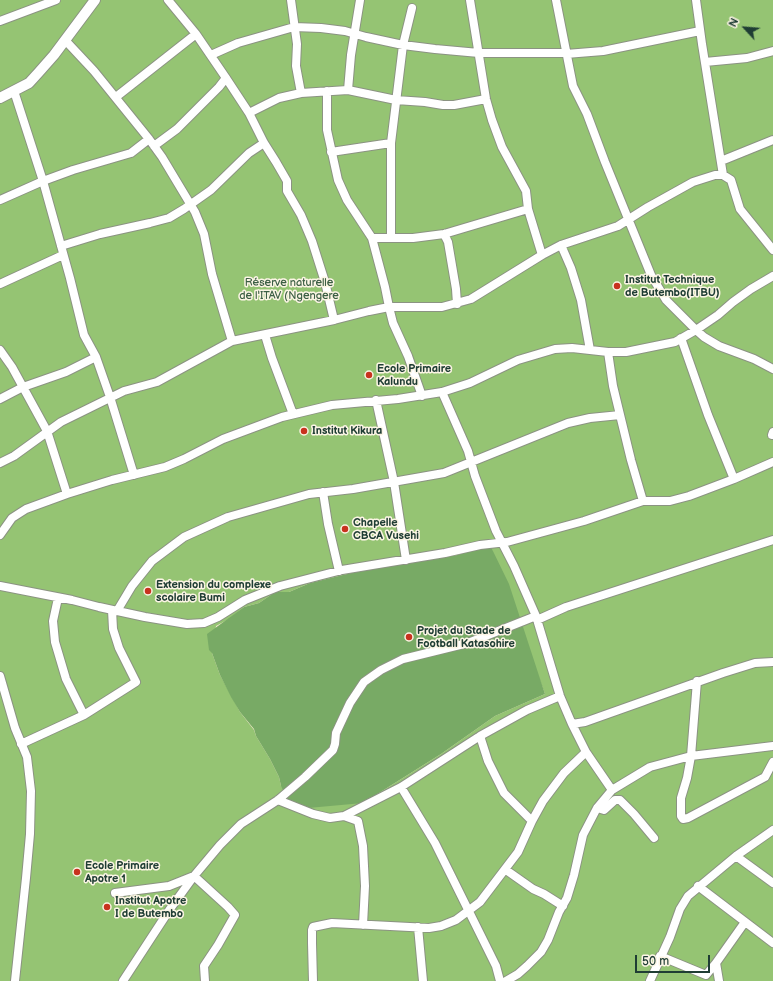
<!DOCTYPE html>
<meta charset="utf-8">
<style>
body{margin:0}
#map{position:relative;width:773px;height:981px;overflow:hidden;background:#f7e9d1;font-family:"Balsamiq Sans",sans-serif}
canvas{display:block}
.north{position:absolute;left:725px;top:8px;width:40px;height:40px;-webkit-text-stroke:3px #fcf5e5;paint-order:stroke;rotate:296deg;font-size:11px;font-weight:700;line-height:16px;text-align:center;color:#1f3d34}
.north::after{content:'';display:block;margin:auto;width:14px;height:18px;background:#1f3d34;clip-path:polygon(50% 0,100% 100%,50% 72%,0 100%)}
.scale{position:absolute;left:635px;top:955px;width:75px;height:18px;box-sizing:border-box;border:2px solid #1f3d34;border-top:0;padding-left:5px;font-size:12px;line-height:14px;white-space:nowrap;color:#1f3d34;-webkit-text-stroke:3px #fcf5e5;paint-order:stroke}
</style>
<div id="map">
<canvas width="773" height="981"></canvas>
<div class="north">N</div>
<div class="scale">50 m</div>
</div>
<script>
const context = document.querySelector('canvas').getContext('2d');
context.lineJoin = 'round';
function fillPath(path, color) { context.fillStyle = color; context.fill(path, 'evenodd'); }
const toPath = rows => new Path2D(rows.map(r => 'M' + r).join(''));
function stroke(path, color, width, dash) { context.strokeStyle = color; context.lineWidth = width; context.lineCap = dash ? 'butt' : 'round'; context.setLineDash(dash || []); context.stroke(path); }
function drawText(font, color, halo, rows, align = 'center') {
  context.font = font + ' "Balsamiq Sans",sans-serif'; context.lineWidth = 3; context.setLineDash([]); context.textBaseline = 'middle'; context.strokeStyle = halo; context.fillStyle = color; for (const [text, x, y, turn = 0] of rows) {
    context.save(); context.translate(x, y); context.rotate((+turn || 0) * Math.PI / 180); context.textAlign = isNaN(turn) ? turn : align; if (halo) context.strokeText(text, 0, 0); context.fillText(text, 0, 0); context.restore();
  }
}
fillPath(toPath([
 [0,0,773,0,773,981,0,981],
 [490,545,545,694,495,716,441,754,363,803,281,786,279,777,270,759,256,736,254,730,240,712,220,675,212,653,216,626,229,619,244,607,259,603,275,592,289,592,310,583,351,573,457,555]
]), '#95c473');
fillPath(toPath([
 [490,545,509,584,545,694,495,716,441,754,363,803,308,808,291,801,287,798,281,786,279,777,270,759,256,736,254,729,240,712,231,697,220,675,212,653,209,650,207,634,244,607,259,603,275,592,289,592,310,583,351,573,457,555]
]), '#78aa65');
const minor = toPath([
 [168,0,196,34,226,78,249,113,264,143,276,162,287,181,287,191,301,215,312,241,325,282,334,320],
 [291,0,297,44,296,66,301,93],
 [470,0,486,99,492,120,502,147,526,191,528,209,542,255],
 [556,0,573,86,587,114,605,162,651,275,666,300,696,330,704,337,719,346,754,359,773,369],
 [696,0,702,44,723,175],
 [0,21,56,0],
 [65,40,94,71,149,139,162,157,195,212,204,234,212,274,232,341],
 [566,54,603,51,700,31],
 [211,55,238,43,294,27,321,28,345,31,366,37,403,45,435,49,479,53,566,53],
 [705,62,747,58,773,51],
 [348,90,351,55,360,0],
 [14,91,43,181,70,278,84,335,96,357,110,397,134,475],
 [327,91,327,130,338,180,347,200,372,238,385,287,389,307,393,323,408,356,422,396],
 [116,97,196,34],
 [249,113,279,98,301,93,348,90,396,100,425,102,443,105,454,105,486,99],
 [154,146,177,129,219,87,226,78],
 [331,152,391,143],
 [721,161,773,140],
 [0,200,43,181,73,170,131,153,149,139],
 [444,234,448,242,456,289,457,304],
 [372,238,413,238,444,234,528,209],
 [391,238,391,143,403,45,412,8],
 [561,245,571,268,581,300,590,350],
 [61,246,100,234,150,223,169,218,184,209,211,190,249,153,264,143],
 [0,284,63,255],
 [265,335,272,358,293,414],
 [681,338,708,415,734,479],
 [0,350,12,367,47,431,67,494],
 [608,352,613,386,631,460,643,501],
 [442,392,468,451,475,476,496,531,514,566,536,616,560,696,572,724],
 [0,399,23,387,66,372,96,357],
 [376,400,394,482,406,560],
 [772,435,773,432],
 [0,463,14,456,61,422,124,391,157,382,232,341,334,320,369,311,389,307,442,307,471,299,542,255,561,245,618,226,648,207,693,182,715,175,723,175,731,180,740,209,773,250],
 [323,492,328,524,339,571],
 [0,535,12,518,26,509,67,494,112,480,165,467,184,459,223,439,282,417,332,405,398,399,442,392,470,383,518,360,555,349,572,348,608,352,626,352,675,342,696,330,718,315,733,302,751,289,773,276],
 [0,586,72,600,99,607,145,617,187,624,204,623,218,617,245,600,280,586,342,570,445,553,480,545,507,542,584,521,643,501,670,501,689,496,734,479,773,462],
 [58,598,53,621,55,642,66,679,84,715],
 [117,611,132,586,152,561,184,537,228,517,309,494,353,489,444,473,568,423,590,418,620,415],
 [537,620,566,607,773,540],
 [0,676,15,728,27,757,31,791,30,834,26,878,15,981],
 [697,681,691,756,687,778,681,798,681,816,683,819,688,818,765,777,773,762],
 [480,736,488,761,504,793,532,821],
 [21,744,84,715,136,682,119,648,113,629,112,610],
 [586,752,612,790],
 [401,787,435,843,496,966,500,981],
 [278,800,313,814,330,818,344,816,401,787,480,736,527,710,560,696],
 [597,808,604,810,615,800,620,800,634,814,654,838],
 [344,816,358,821,363,846,365,886,363,925],
 [736,856,773,883],
 [506,870,533,889,544,894,563,906],
 [698,886,773,943],
 [115,893,169,886,194,876,228,907,235,915,218,945,204,966,205,981],
 [418,927,423,981],
 [660,956,706,975,716,963,719,981],
 [716,963,745,922],
 [123,981,170,909,194,876,220,845,241,824,278,800,305,777,333,750,335,744,336,733,350,703,364,682,381,670,403,659,468,643,536,616],
 [313,981,312,943,312,930,313,927,332,923,429,928,441,926,456,920,480,902,518,852,532,821,543,801,564,773,586,752,572,724,585,722,723,673,755,663,773,662],
 [506,981,518,974,527,966,541,952,548,940,559,912,567,898,574,875,583,835,597,808,612,790,650,767,691,756,773,746],
 [650,981,670,937,680,909,688,896,736,856,773,830]
]);
const tertiary = toPath([
 [0,98,29,83,39,72,54,55,95,0]
]);
stroke(minor, '#8b9382', 10);
stroke(tertiary, '#8b9382', 12);
stroke(minor, '#fff', 8);
stroke(tertiary, '#fff', 10);
for (const [x, y, r, color] of [
 [617,286,4,"#c8321e"],
 [369,375,4,"#c8321e"],
 [304,431,4,"#c8321e"],
 [345,529,4,"#c8321e"],
 [148,591,4,"#c8321e"],
 [409,637,4,"#c8321e"],
 [77,872,4,"#c8321e"],
 [107,907,4,"#c8321e"]
]) { const dot = new Path2D(); dot.arc(x, y, r, 0, 2 * Math.PI); context.fillStyle = color; context.fill(dot); stroke(dot, '#fcf5e5', 1.5); }
drawText('bold 11px', '#1f3d34', '#fcf5e5', [
 ["Institut Technique",625,280],
 ["de Butembo(ITBU)",625,293],
 ["Ecole Primaire",377,369],
 ["Kalundu",377,382],
 ["Institut Kikura",312,431],
 ["Chapelle",353,523],
 ["CBCA Vusehi",353,536],
 ["Extension du complexe",156,585],
 ["scolaire Bumi",156,598],
 ["Projet du Stade de",417,631],
 ["Football Katasohire",417,644],
 ["Ecole Primaire",85,866],
 ["Apotre 1",85,879],
 ["Institut Apotre",115,901],
 ["I de Butembo",115,914]
], 'left');
drawText('11px', '#3c5f44', '#fcf5e5', [
 ["Réserve naturelle",289,283],
 ["de l'ITAV (Ngengere",289,296]
]);
</script>
